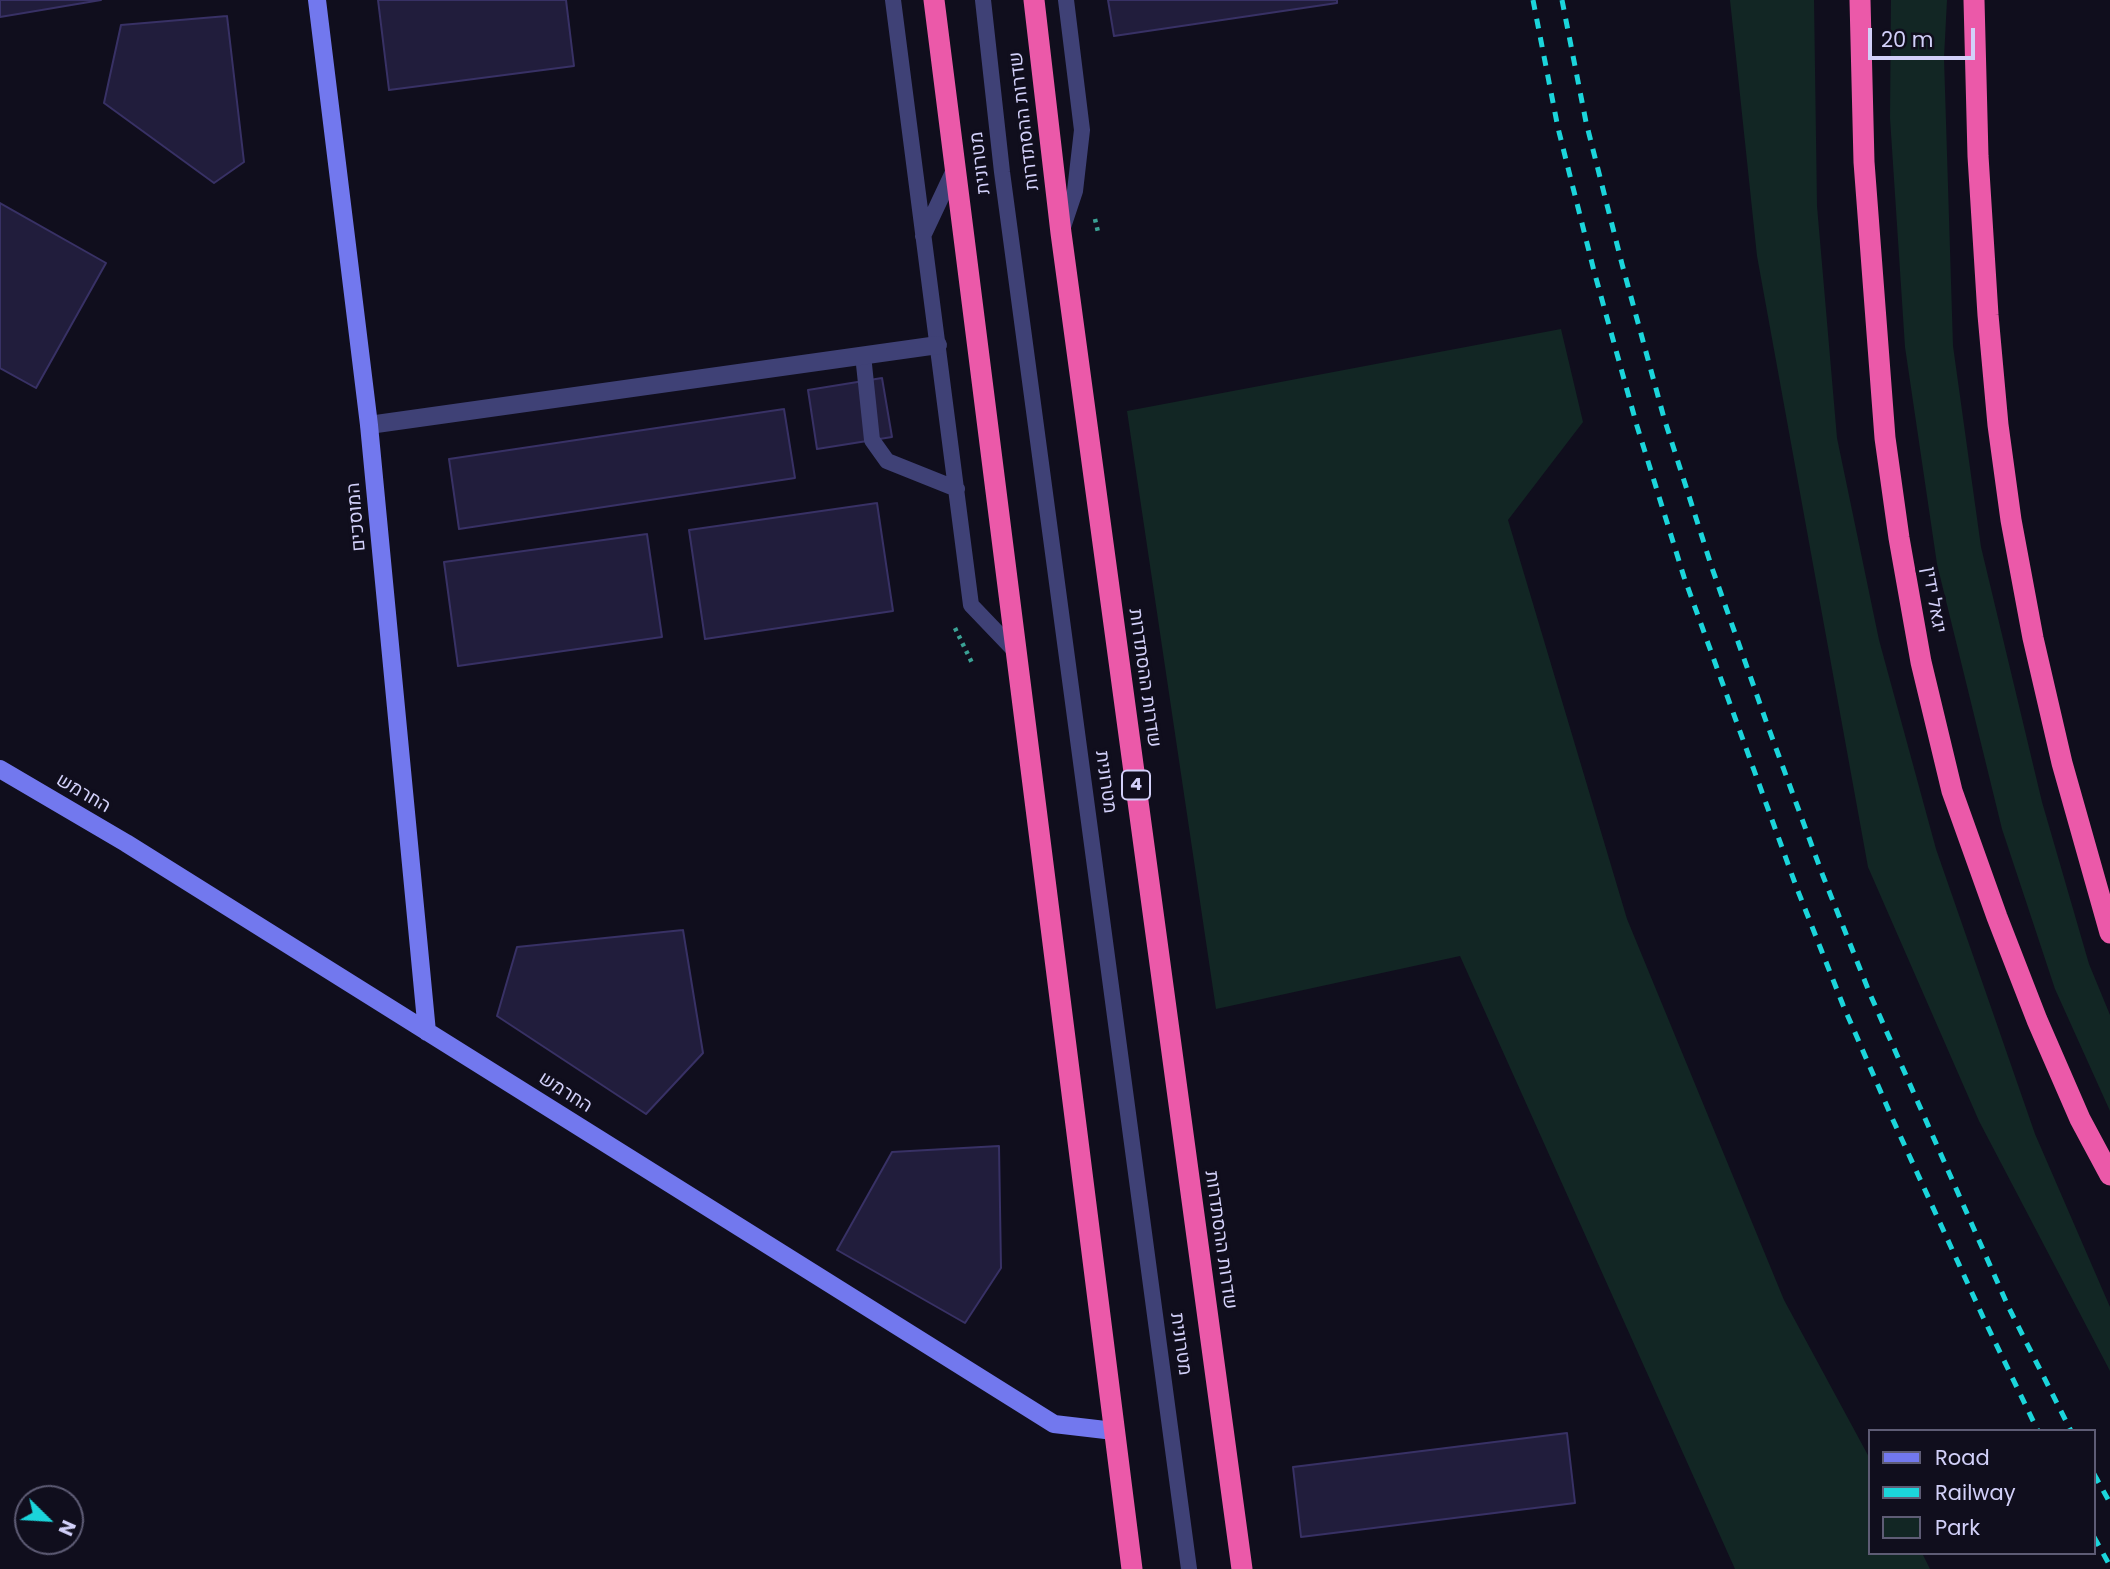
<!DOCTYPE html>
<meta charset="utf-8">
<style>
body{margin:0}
#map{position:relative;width:2110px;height:1569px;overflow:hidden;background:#100e1d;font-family:Poppins,sans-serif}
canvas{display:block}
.legend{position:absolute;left:1868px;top:1429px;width:228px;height:126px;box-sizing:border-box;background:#100e1d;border:2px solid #5e5c75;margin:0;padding:9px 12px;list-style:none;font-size:21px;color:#d2d0f9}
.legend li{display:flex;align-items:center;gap:14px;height:35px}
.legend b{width:35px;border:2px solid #5e5c75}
.north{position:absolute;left:14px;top:1485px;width:70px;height:70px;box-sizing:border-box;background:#100e1d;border:2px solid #5e5c75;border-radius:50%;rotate:114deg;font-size:19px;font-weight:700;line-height:28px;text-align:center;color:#d2d0f9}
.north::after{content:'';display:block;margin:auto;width:24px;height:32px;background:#1bd5db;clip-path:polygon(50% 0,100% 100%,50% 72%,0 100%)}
.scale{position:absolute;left:1868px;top:28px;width:107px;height:32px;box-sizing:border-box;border:4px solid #d2d0f9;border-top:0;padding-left:9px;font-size:21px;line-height:24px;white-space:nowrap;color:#d2d0f9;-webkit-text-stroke:5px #100e1d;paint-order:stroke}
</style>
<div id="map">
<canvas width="2110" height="1569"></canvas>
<ul class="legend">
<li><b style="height:9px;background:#7278ee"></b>Road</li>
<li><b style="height:9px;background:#1bd5db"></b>Railway</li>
<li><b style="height:19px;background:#122624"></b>Park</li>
</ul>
<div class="north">N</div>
<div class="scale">20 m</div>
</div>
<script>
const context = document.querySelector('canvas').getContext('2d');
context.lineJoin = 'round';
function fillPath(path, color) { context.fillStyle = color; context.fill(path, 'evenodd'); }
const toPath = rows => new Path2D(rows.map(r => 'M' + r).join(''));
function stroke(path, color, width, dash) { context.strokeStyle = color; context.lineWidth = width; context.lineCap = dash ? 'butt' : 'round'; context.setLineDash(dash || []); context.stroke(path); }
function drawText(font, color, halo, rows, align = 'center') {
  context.font = font + ' Poppins,Heebo,sans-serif'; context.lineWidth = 7; context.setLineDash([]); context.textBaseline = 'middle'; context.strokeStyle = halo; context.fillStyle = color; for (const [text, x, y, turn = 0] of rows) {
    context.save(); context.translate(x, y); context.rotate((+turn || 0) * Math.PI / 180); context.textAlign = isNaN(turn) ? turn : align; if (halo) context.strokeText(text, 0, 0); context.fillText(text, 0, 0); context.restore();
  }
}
fillPath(toPath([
 [1730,0,1814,0,1817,206,1837,438,1879,640,1936,849,2035,1134,2110,1307,2110,1371,1979,1121,1868,867,1757,256],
 [1891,0,1947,0,1944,58,1953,346,1981,547,2042,802,2089,964,2110,1015,2110,1111,2055,989,2002,829,1937,564,1905,347,1890,118],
 [1561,329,1583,422,1508,520,1627,919,1784,1300,1870,1459,1870,1553,1922,1553,1930,1569,1735,1569,1460,956,1216,1009,1127,411]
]), '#122624');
const building = toPath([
 [0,0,101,0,0,17,0,0],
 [378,0,566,0,574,66,389,90,378,0],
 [1108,0,1337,0,1337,3,1114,36,1108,0],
 [227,16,244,162,214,183,104,103,121,25,227,16],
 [0,203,106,263,36,388,0,368,0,203],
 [882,378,892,437,817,449,808,390,882,378],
 [784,409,795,478,459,529,449,459,784,409],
 [877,503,893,611,705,639,689,530,877,503],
 [647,534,662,637,458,666,444,562,647,534],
 [683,930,703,1053,646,1114,497,1016,517,947,683,930],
 [999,1146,1001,1268,965,1323,837,1250,892,1152,999,1146],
 [1567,1433,1575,1503,1301,1537,1293,1467,1567,1433]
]);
fillPath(building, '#211d3c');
stroke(building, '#383165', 2);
stroke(toPath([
 [1095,219,1098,232],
 [955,628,973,665]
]), '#3ba295', 4.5, [3.5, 5]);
stroke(toPath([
 [893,0,971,605,1016,652],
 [983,0,1002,172,1189,1569],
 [1063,227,1075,191,1082,130,1066,0],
 [923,236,955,168],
 [863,355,872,440,887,461,957,489]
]), '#3f4176', 16);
stroke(toPath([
 [369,425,938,345]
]), '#3f4176', 18);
stroke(toPath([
 [317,0,369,425,427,1032],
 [0,769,126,843,1054,1424,1114,1431]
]), '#7278ee', 18);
stroke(toPath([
 [934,0,1132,1569],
 [1034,0,1061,233,1242,1569],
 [1860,0,1864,162,1885,438,1899,538,1921,662,1952,791,1997,917,2037,1020,2080,1119,2110,1175],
 [1974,0,1978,156,1988,315,1998,425,2011,520,2033,638,2062,763,2110,933]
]), '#eb59a9', 21);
stroke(toPath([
 [1533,0,1558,128,1594,271,1637,426,1684,577,1796,886,1843,1005,1893,1120,1983,1317,2038,1431],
 [1562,0,1586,122,1622,264,1664,418,1712,568,1766,721,1823,876,1870,994,2008,1306,2071,1431],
 [2094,1474,2110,1503],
 [2094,1537,2110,1566]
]), '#1bd5db', 5, [10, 9]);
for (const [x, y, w] of [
 [1136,785,28]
]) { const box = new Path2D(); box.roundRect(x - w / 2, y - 14.5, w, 29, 5); context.fillStyle = '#100e1d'; context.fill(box); stroke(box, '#d2d0f9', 2); }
drawText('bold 18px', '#d2d0f9', null, [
 ["4",1136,785]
]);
drawText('19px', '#d2d0f9', '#100e1d', [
 ["שדרות ההסתדרות",1025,121,-97],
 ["מטרונית",981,163,-97],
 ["המוסכים",357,517,-95],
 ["יגאל ידין",1933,600,80],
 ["שדרות ההסתדרות",1144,678,82],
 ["מטרונית",1105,782,82],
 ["החרמש",83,794,30],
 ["החרמש",565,1093,32],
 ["שדרות ההסתדרות",1220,1240,82],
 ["מטרונית",1180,1344,82]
]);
</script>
